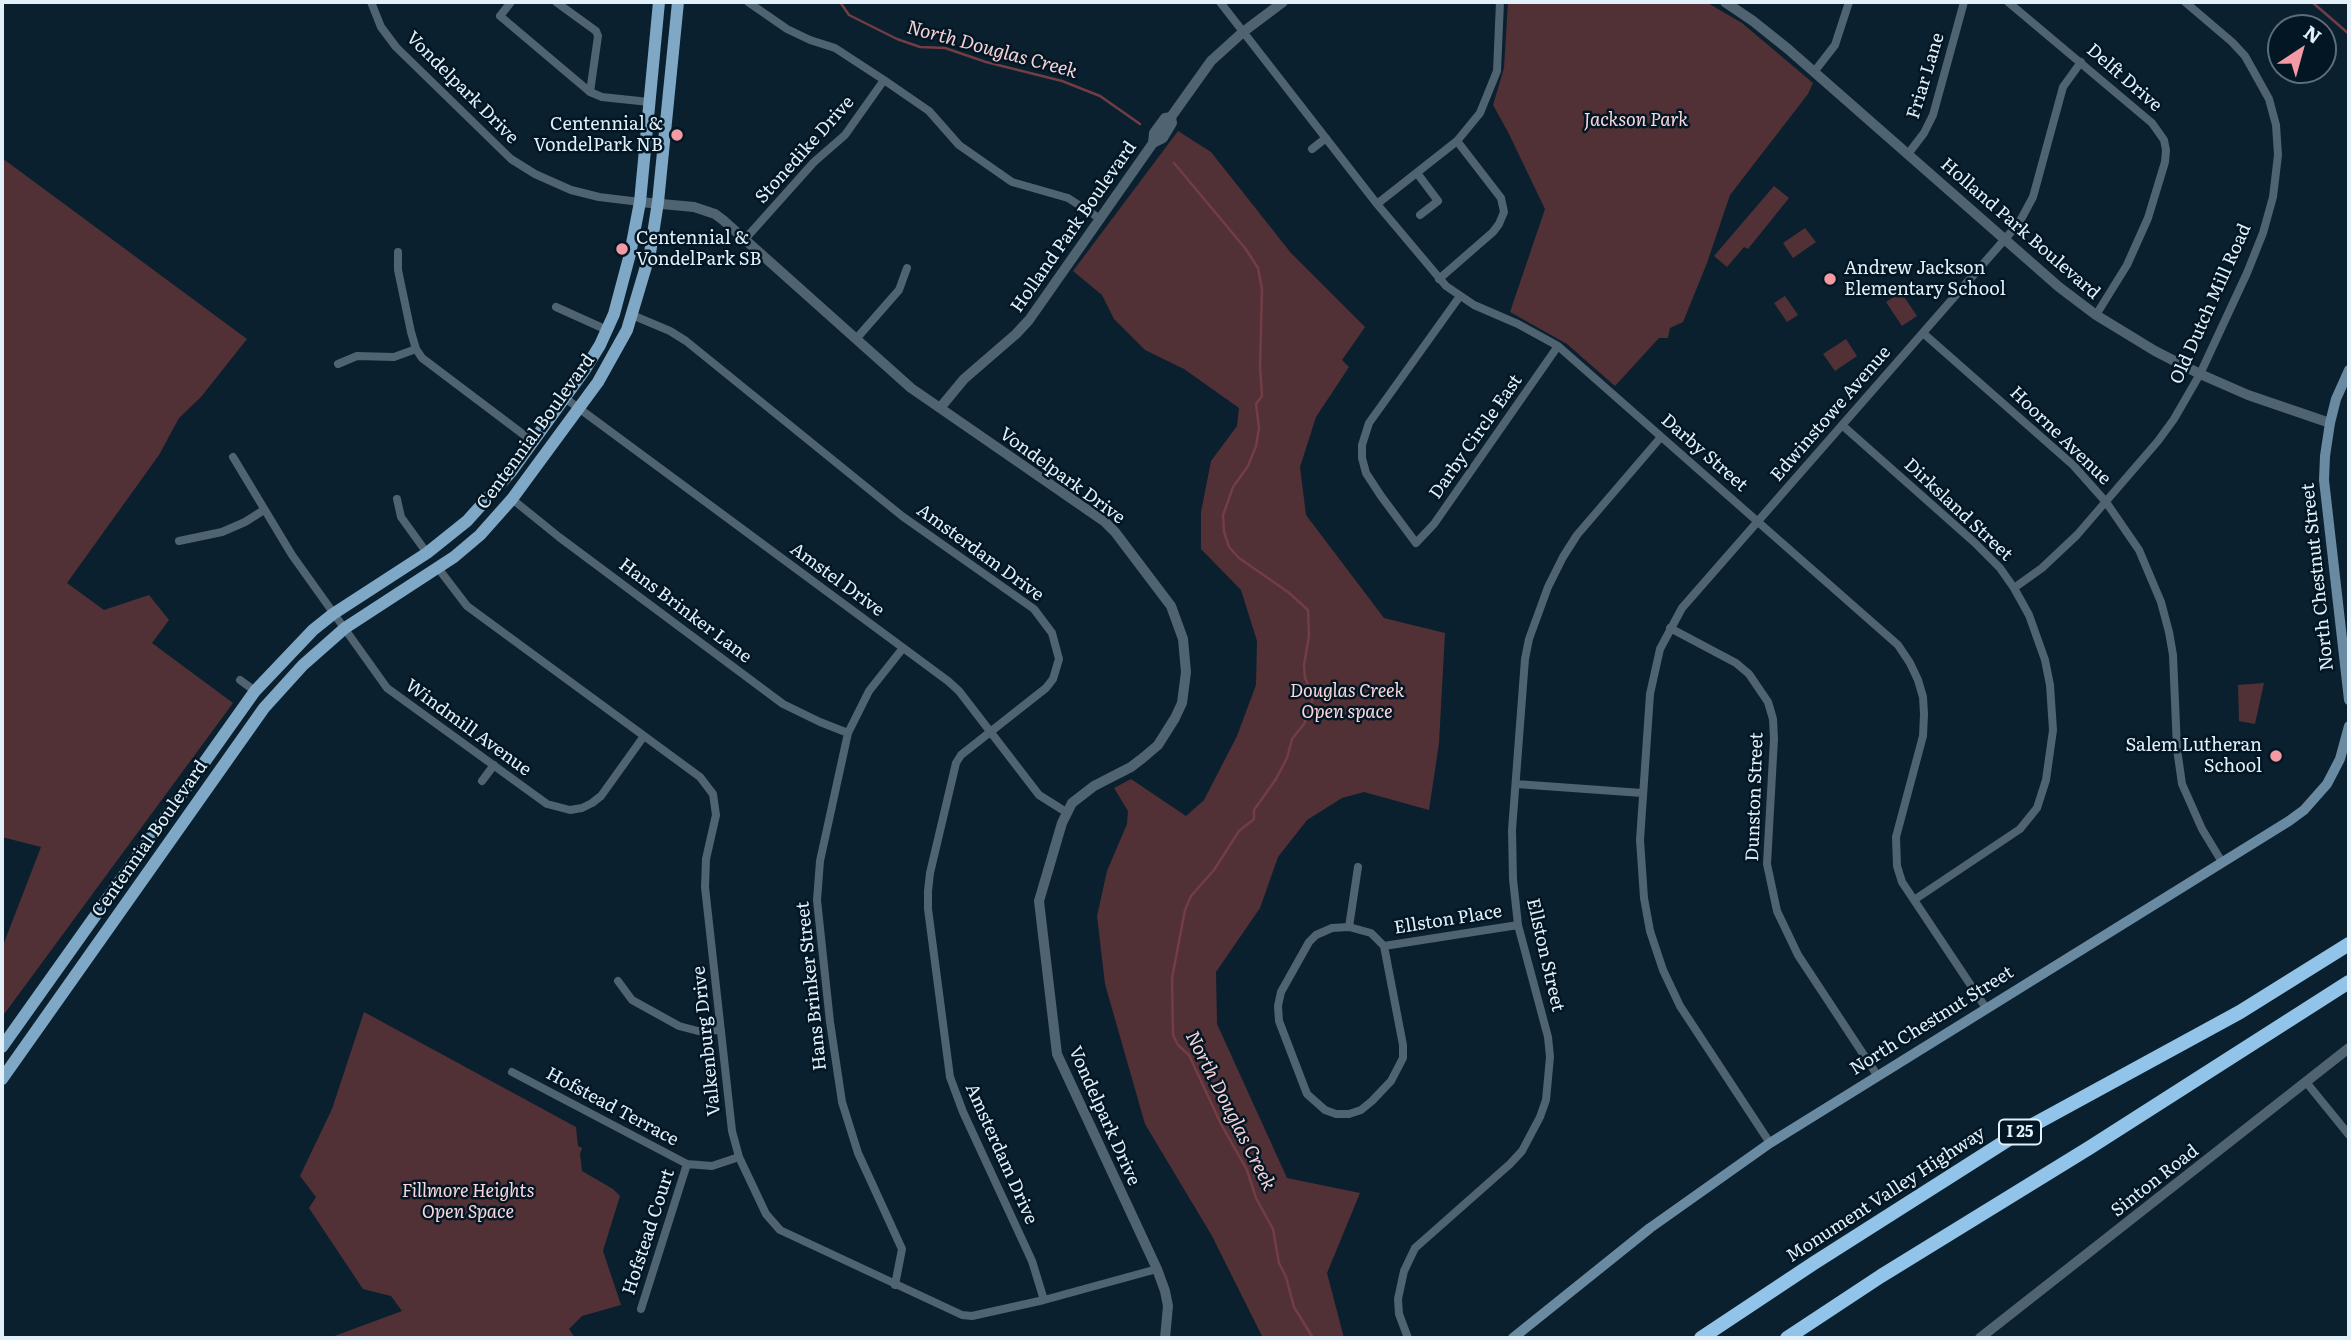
<!DOCTYPE html>
<style>
body{margin:0}
#map{position:relative;width:2351px;height:1340px;overflow:hidden;background:#0a202e;font-family:Literata,serif}
canvas{display:block}
.frame{position:absolute;inset:0;border:4px solid #e2f0fa;pointer-events:none}
.north{position:absolute;left:2267px;top:14px;width:70px;height:70px;box-sizing:border-box;background:#021624;border:2px solid #5c6d7a;border-radius:50%;rotate:36deg;font-size:19px;font-weight:700;line-height:28px;text-align:center;color:#e2f0fa}
.north::after{content:'';display:block;margin:auto;width:24px;height:32px;background:#f49aa4;clip-path:polygon(50% 0,100% 100%,50% 72%,0 100%)}
</style>
<div id="map">
<canvas width="2351" height="1340"></canvas>
<div class="frame"></div>
<div class="north">N</div>
</div>
<script>
const context = document.querySelector('canvas').getContext('2d');
context.lineJoin = 'round';
function fillPath(path, color) { context.fillStyle = color; context.fill(path, 'evenodd'); }
const toPath = rows => new Path2D(rows.map(r => 'M' + r).join(''));
function stroke(path, color, width, dash) { context.strokeStyle = color; context.lineWidth = width; context.lineCap = dash ? 'butt' : 'round'; context.setLineDash(dash || []); context.stroke(path); }
function drawText(font, color, halo, rows, align = 'center') {
  context.font = font + ' Literata,serif'; context.lineWidth = 5; context.setLineDash([]); context.textBaseline = 'middle'; context.strokeStyle = halo; context.fillStyle = color; for (const [text, x, y, turn = 0] of rows) {
    context.save(); context.translate(x, y); context.rotate((+turn || 0) * Math.PI / 180); context.textAlign = isNaN(turn) ? turn : align; if (halo) context.strokeText(text, 0, 0); context.fillText(text, 0, 0); context.restore();
  }
}
fillPath(toPath([
 [1508,2,1706,2,1742,23,1813,83,1808,94,1730,195,1707,263,1683,322,1670,328,1668,338,1659,338,1615,386,1567,344,1510,312,1545,209,1508,132,1493,105,1504,68],
 [1178,131,1211,152,1291,253,1365,327,1342,360,1349,367,1316,417,1300,467,1306,515,1384,618,1445,633,1439,743,1429,810,1364,792,1342,798,1307,820,1278,857,1260,908,1216,972,1217,1024,1287,1178,1360,1193,1327,1273,1344,1338,1263,1338,1212,1236,1145,1124,1105,984,1097,916,1107,871,1127,824,1128,811,1114,788,1131,779,1186,816,1204,800,1237,736,1256,685,1257,641,1241,590,1201,549,1201,512,1211,461,1237,426,1239,408,1184,369,1145,350,1114,319,1102,295,1073,271],
 [2,158,247,339,201,397,179,418,159,455,67,583,104,610,149,595,169,620,152,643,233,703,2,1017,2,948,41,847,2,837],
 [1774,186,1789,198,1748,249,1744,247,1727,267,1714,256],
 [1805,228,1816,242,1793,258,1783,243],
 [1901,292,1917,316,1902,326,1886,302],
 [1785,296,1798,315,1787,322,1774,303],
 [1846,339,1857,356,1835,371,1823,354],
 [2264,683,2255,724,2239,721,2238,685],
 [364,1012,576,1127,578,1146,582,1148,580,1154,582,1171,613,1189,620,1196,603,1251,621,1305,582,1316,569,1329,575,1338,329,1338,402,1311,391,1296,363,1289,309,1208,316,1197,300,1176,332,1109]
]), '#513135');
stroke(toPath([
 [840,2,849,15,897,39,920,47,945,48,986,62,1062,81,1100,96,1140,124],
 [2312,2,2349,34],
 [1174,163,1245,248,1258,268,1262,289,1260,366,1262,396,1256,404,1259,428,1256,446,1248,466,1233,487,1226,507,1223,515,1224,532,1229,547,1239,558,1288,592,1308,610,1309,636,1304,665,1305,678,1312,693,1312,702,1304,724,1292,739,1287,758,1276,779,1254,810,1254,819,1239,831,1214,870,1191,896,1185,910,1172,978,1173,1035,1178,1045,1189,1055,1221,1124,1247,1170,1256,1198,1273,1229,1279,1263,1286,1277,1294,1307,1313,1338]
]), '#723d44', 2.5);
stroke(toPath([
 [371,2,381,27,396,47,511,159,535,174,571,190,599,197,640,202],
 [511,2,500,16,590,92,598,36,596,31,556,2],
 [748,2,787,29,810,40,835,48,884,80,929,111,959,145,1012,182,1068,198,1099,218],
 [1220,2,1377,204,1446,286,1474,305,1518,324,1558,346,1898,645,1910,663,1918,680,1923,697,1924,714,1923,736,1896,837,1897,866,1902,882,1986,1008],
 [2008,2,2152,123,2164,140,2166,150,2165,162,2148,218,2127,265,2096,315],
 [1814,72,1835,45,1849,2],
 [590,92,602,97,649,102],
 [1312,149,1326,138],
 [1908,154,1924,133,1933,115,1964,2],
 [1417,173,1438,201,1420,215],
 [1377,204,1457,141,1480,113,1497,71,1500,2],
 [746,238,814,162,845,135,884,80],
 [398,252,398,270,411,332,416,349,422,358,532,441],
 [1439,279,1493,232,1499,224,1504,212,1501,198,1457,141],
 [1460,296,1369,423,1362,445,1362,458,1366,473,1381,496,1416,543,1434,524,1558,346],
 [556,307,607,330],
 [632,315,670,331,686,341,902,516,1034,609,1052,633,1059,659,1053,679,1046,688,961,755,956,763,930,873,928,891,928,909,950,1077,963,1112,1032,1261,1044,1300],
 [1923,333,2073,465,2106,502,2139,550,2161,602,2169,632,2173,655,2177,749,2182,784,2202,829,2222,862],
 [856,339,899,290,907,268],
 [338,364,357,356,394,357,416,349],
 [565,398,948,681,959,691,1039,795,1066,812],
 [1842,425,1974,542,2000,568,2014,588,2029,615,2045,660,2050,685,2053,730,2046,780,2037,808,2020,829,1914,900],
 [233,457,292,555,387,688,547,804,570,810,582,808,592,803,601,796,644,736],
 [397,499,401,517,427,553],
 [512,499,559,537,783,704,820,722,848,733],
 [179,541,222,532,245,522,264,510],
 [438,568,467,606,700,777,713,794,716,815,706,859,705,887,732,1131,739,1157,766,1214,780,1230,962,1315,972,1316,1044,1300,1157,1269],
 [2014,588,2042,568,2077,535,2158,441,2174,419,2200,374,2247,273,2263,233,2273,197,2278,155,2276,125,2269,99,2245,56,2232,42,2185,2],
 [1670,628,1736,663,1749,674,1768,702,1773,719,1774,739,1767,864,1777,911,1798,955,1877,1075],
 [240,680,255,691],
 [482,781,494,765],
 [1516,784,1642,793],
 [1349,927,1358,867],
 [1384,946,1403,1045,1403,1058,1391,1081,1372,1101,1361,1110,1349,1114,1336,1114,1325,1110,1307,1094,1279,1021,1278,1006,1281,992,1309,942,1316,935,1332,928,1349,927,1371,933,1384,946,1518,925],
 [618,981,632,1000,679,1026,698,1031,721,1030],
 [512,1072,687,1164,712,1166,739,1157],
 [2306,1082,2349,1135],
 [1770,1143,1680,1006,1663,970,1650,931,1644,898,1640,840,1650,694,1660,649,1682,608,2019,223,2033,197,2063,87,2081,62],
 [895,1285,902,1249,858,1153,842,1102,830,1022,817,900,820,861,848,733,869,691,903,648],
 [641,1309,687,1164],
 [1408,1338,1399,1314,1398,1299,1404,1271,1415,1248,1510,1164,1522,1151,1540,1117,1546,1100,1550,1057,1548,1037,1518,925,1513,879,1512,830,1525,659,1529,639,1548,587,1563,557,1577,535,1661,437]
]), '#4f6371', 8);
stroke(toPath([
 [1725,2,1753,21,1788,49,2059,287,2096,315,2155,351,2200,374,2248,395,2330,423],
 [1153,143,1163,138,1172,123,1171,117],
 [640,202,694,207,715,214,723,220,911,388,1105,522,1115,532,1171,606,1183,639,1186,672,1182,703,1175,718,1158,745,1144,757,1131,767,1094,786,1072,803,1062,823,1039,901,1057,1054,1157,1269,1165,1291,1168,1306,1165,1338],
 [940,408,964,379,1016,334,1029,320,1153,143,1154,133,1165,118,1171,117,1211,61,1243,32,1283,2],
 [1980,1338,2349,1048]
]), '#4f6371', 10);
stroke(toPath([
 [2349,370,2336,399,2330,423,2325,456,2324,480,2349,700],
 [1513,1338,1650,1228,1770,1143,2289,821,2304,810,2327,784,2340,759,2349,726]
]), '#6a8aa1', 10);
stroke(toPath([
 [2,1047,255,691,313,630,333,614,427,553,467,521,511,472,584,371,600,345,614,314,630,254,640,202,659,2],
 [2,1079,264,708,303,665,345,628,454,557,480,535,512,499,598,382,627,330,650,253,658,202,678,2]
]), '#7fa8c6', 12);
stroke(toPath([
 [1701,1338,1814,1263,2020,1132,2240,1012,2349,944],
 [1787,1338,1881,1276,2089,1148,2349,982]
]), '#91c4e8', 14);
for (const [x, y, r, color] of [
 [677,135,7,"#f49aa4"],
 [622,249,7,"#f49aa4"],
 [1830,279,7,"#f49aa4"],
 [2276,756,7,"#f49aa4"]
]) { const dot = new Path2D(); dot.arc(x, y, r, 0, 2 * Math.PI); context.fillStyle = color; context.fill(dot); stroke(dot, '#021624', 2.5); }
for (const [x, y, w] of [
 [2020,1132,42]
]) { const box = new Path2D(); box.roundRect(x - w / 2, y - 12.5, w, 25, 5); context.fillStyle = '#021624'; context.fill(box); stroke(box, '#e2f0fa', 2); }
drawText('bold 16px', '#e2f0fa', null, [
 ["I 25",2020,1132]
]);
drawText('18px', '#e2f0fa', '#021624', [
 ["Friar Lane",1926,76,-73],
 ["Delft Drive",2124,78,41],
 ["Vondelpark Drive",462,88,45],
 ["Stonedike Drive",805,150,-48],
 ["Holland Park Boulevard",1074,227,-55],
 ["Holland Park Boulevard",2020,229,41],
 ["Old Dutch Mill Road",2211,304,-66],
 ["Edwinstowe Avenue",1831,414,-49],
 ["Centennial Boulevard",536,432,-54],
 ["Hoorne Avenue",2060,436,44],
 ["Darby Circle East",1476,437,-55],
 ["Darby Street",1704,453,41],
 ["Vondelpark Drive",1062,476,36],
 ["Dirksland Street",1958,510,43],
 ["Amsterdam Drive",980,553,36],
 ["North Chestnut Street",2318,577,-96],
 ["Amstel Drive",837,580,36],
 ["Hans Brinker Lane",685,611,37],
 ["Windmill Avenue",468,728,36],
 ["Dunston Street",1755,797,-88],
 ["Centennial Boulevard",150,839,-55],
 ["Ellston Place",1448,920,-9],
 ["Ellston Street",1545,955,77],
 ["Hans Brinker Street",812,986,-96],
 ["North Chestnut Street",1932,1021,-32],
 ["Valkenburg Drive",707,1041,-96],
 ["Hofstead Terrace",612,1107,28],
 ["Vondelpark Drive",1104,1116,66],
 ["Amsterdam Drive",1001,1154,66],
 ["Sinton Road",2155,1181,-38],
 ["Monument Valley Highway",1886,1195,-33],
 ["Hofstead Court",649,1232,-72]
]);
drawText('italic 18px', '#fdd8db', '#021624', [
 ["Jackson Park",1636,121],
 ["Douglas Creek",1347,692],
 ["Open space",1347,713],
 ["Fillmore Heights",468,1192],
 ["Open Space",468,1213]
]);
drawText('18px', '#e2f0fa', '#021624', [
 ["Centennial &",663,125],
 ["VondelPark NB",663,146],
 ["Centennial &",636,239,"left"],
 ["VondelPark SB",636,260,"left"],
 ["Andrew Jackson",1844,269,"left"],
 ["Elementary School",1844,290,"left"],
 ["Salem Lutheran",2262,746],
 ["School",2262,767]
], 'right');
drawText('italic 19px', '#f7d2d5', '#021624', [
 ["North Douglas Creek",992,50,15],
 ["North Douglas Creek",1230,1111,63]
]);
</script>
